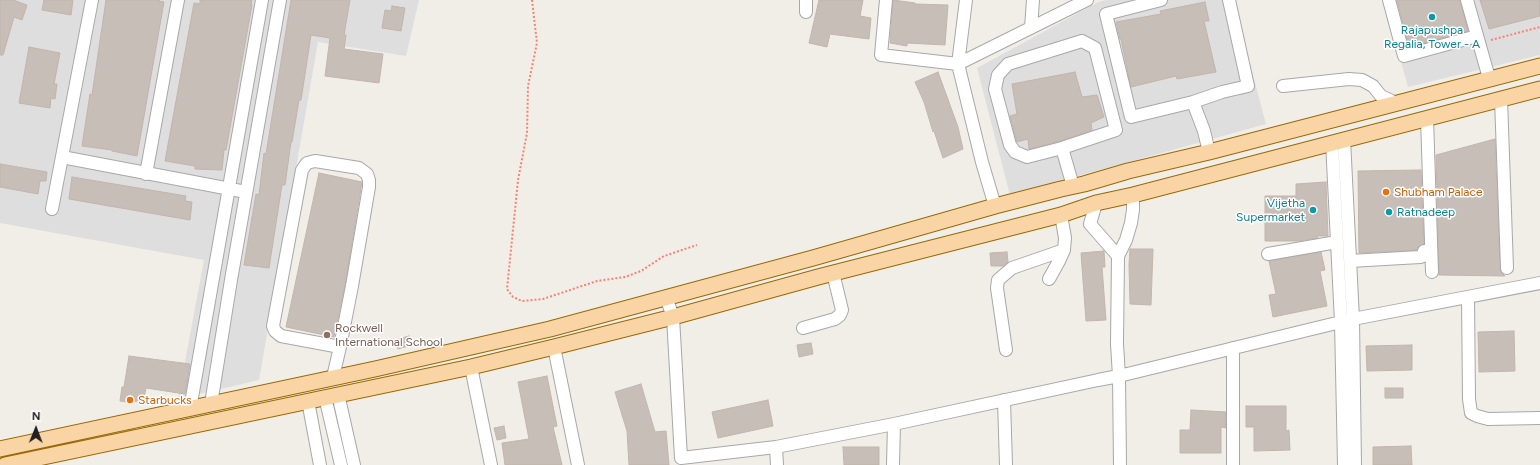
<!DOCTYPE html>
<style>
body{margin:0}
#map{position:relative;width:1540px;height:465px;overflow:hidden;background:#f1eee8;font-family:Figtree,sans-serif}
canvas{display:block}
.north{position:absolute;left:16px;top:409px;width:40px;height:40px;-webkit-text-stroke:3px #fff;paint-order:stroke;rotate:1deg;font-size:11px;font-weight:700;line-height:16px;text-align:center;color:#212121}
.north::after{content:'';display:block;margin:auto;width:14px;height:18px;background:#212121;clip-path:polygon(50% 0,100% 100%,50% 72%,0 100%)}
</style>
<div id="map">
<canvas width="1540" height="465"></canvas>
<div class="north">N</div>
</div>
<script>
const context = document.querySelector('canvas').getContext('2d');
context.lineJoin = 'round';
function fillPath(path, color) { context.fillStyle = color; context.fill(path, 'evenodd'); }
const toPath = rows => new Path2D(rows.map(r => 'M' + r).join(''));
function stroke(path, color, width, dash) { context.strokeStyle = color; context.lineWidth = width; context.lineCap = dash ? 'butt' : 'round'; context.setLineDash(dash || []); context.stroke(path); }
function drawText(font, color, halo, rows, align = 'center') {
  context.font = font + ' Figtree,sans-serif'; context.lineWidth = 3; context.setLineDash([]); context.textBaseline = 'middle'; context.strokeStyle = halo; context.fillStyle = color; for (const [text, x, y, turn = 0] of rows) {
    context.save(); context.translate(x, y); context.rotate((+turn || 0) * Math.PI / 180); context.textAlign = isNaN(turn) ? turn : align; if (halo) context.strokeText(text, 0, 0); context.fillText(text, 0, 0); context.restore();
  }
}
fillPath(toPath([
 [0,0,419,0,406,56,318,42,259,380,178,399,204,260,0,223],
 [1106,0,1233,0,1266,124,1010,195,977,68,1098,2],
 [1384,0,1540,0,1540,55,1408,87]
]), '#dfdede');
const building = toPath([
 [0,0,13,0,27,5,22,20,14,17,3,55,0,55,0,0],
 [44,0,73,0,71,15,42,10,44,0],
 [106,0,160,0,159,1,164,2,137,156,112,151,112,150,82,146,90,94,92,95,106,0],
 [200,0,252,0,251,5,252,5,226,150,224,150,222,170,195,169,195,166,165,161,194,3,200,4,200,0],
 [291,0,350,0,344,35,346,35,344,49,383,54,379,83,325,76,330,38,311,35,301,100,299,100,292,142,291,142,285,185,282,185,269,268,244,265,256,194,259,195,264,153,266,154,291,0],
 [819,0,863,0,860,16,871,18,869,39,830,34,827,47,809,43,819,0],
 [893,0,915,3,915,4,948,5,945,45,907,43,907,46,890,43,893,0],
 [1397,0,1460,0,1468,31,1409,47,1397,0],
 [1480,0,1540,0,1540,16,1489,29,1480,0],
 [1205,2,1209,21,1204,21,1216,72,1177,79,1176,76,1131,87,1121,39,1120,39,1116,22,1161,14,1160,11,1205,2],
 [392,6,405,8,401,31,382,28,385,10,391,11,392,6],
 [29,47,60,53,54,84,57,84,55,99,51,98,50,108,19,103,29,47],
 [938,72,958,127,963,149,943,158,934,131,933,132,924,102,915,82,938,72],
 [1075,72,1082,97,1097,95,1104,117,1091,123,1092,130,1060,141,1029,149,1028,139,1017,142,1010,116,1017,114,1012,84,1075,72],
 [1495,139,1500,268,1501,272,1505,276,1439,275,1436,155,1495,139],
 [0,164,47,172,46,181,40,181,38,194,0,187,0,164],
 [1421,170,1424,244,1419,246,1417,250,1359,253,1358,171,1421,170],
 [319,173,362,182,345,285,334,337,286,327,319,173],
 [72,177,186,196,185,201,192,202,190,220,69,199,72,177],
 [1326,182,1328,236,1317,236,1318,238,1298,241,1265,241,1265,196,1296,196,1296,184,1326,182],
 [1130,249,1153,249,1151,305,1130,304,1129,265,1130,249],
 [1104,251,1105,267,1102,267,1106,320,1086,321,1081,253,1104,251],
 [1007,252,1008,262,1003,266,991,266,990,253,1007,252],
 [1321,252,1325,270,1320,271,1327,306,1273,317,1269,295,1276,294,1269,261,1321,252],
 [1514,331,1515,371,1479,372,1478,332,1514,331],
 [409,336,412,345,398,349,395,340,409,336],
 [811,343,813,354,799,357,797,345,811,343],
 [1412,345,1412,370,1367,371,1366,346,1412,345],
 [129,356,190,364,185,394,146,388,143,403,133,401,133,403,120,401,122,387,124,387,129,356],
 [547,376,557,426,553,427,562,465,505,465,502,443,529,439,518,382,547,376],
 [641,384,655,432,666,431,669,465,629,465,627,431,615,392,641,384],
 [1385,388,1403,388,1403,398,1385,398,1385,388],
 [768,400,773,426,718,438,712,412,768,400],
 [1246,406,1286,406,1286,431,1289,430,1290,450,1254,451,1254,427,1246,427,1246,406],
 [1191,410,1226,412,1226,428,1221,427,1221,453,1180,453,1180,430,1190,430,1191,410],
 [504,426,506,438,497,440,494,428,504,426],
 [1411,446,1412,465,1373,465,1373,447,1411,446],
 [843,447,879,447,879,465,844,465,843,447]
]);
fillPath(building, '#c6beb7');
stroke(building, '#c2b5ab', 1);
const minor = toPath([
 [886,0,881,55,958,64,1087,0],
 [966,0,958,64,982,162,995,206],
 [1161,0,1106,14,1131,117,1193,102],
 [1389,0,1404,56,1477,36],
 [1467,0,1489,78],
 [806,12,806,0],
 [1031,28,1033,0],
 [1082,41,1095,48,1116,130,1062,148,1027,157,1015,152,1010,145,995,89,998,75,1008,64,1082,41],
 [1283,86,1349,79,1362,80,1373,86,1381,96,1396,103],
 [1501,99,1507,268],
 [1427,118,1432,272],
 [1344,139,1353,319,1355,465],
 [1332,142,1341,322,1344,465],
 [1062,148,1073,186],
 [1209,152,1204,131,1193,102,1222,92,1248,86,1229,0],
 [62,157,246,192],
 [146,174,178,0],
 [52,209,92,0],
 [1268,254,1337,242],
 [1118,256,1126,240,1131,223,1133,210,1133,195],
 [1350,261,1420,257,1423,256,1424,251],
 [1049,279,1059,261,1064,250,1065,238,1061,215],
 [666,297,673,317,681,458,776,447,894,424,1098,380,1119,376,1117,344,1118,256,1090,224,1096,203],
 [1468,297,1469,399,1471,413,1477,416,1488,419,1540,418],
 [803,328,835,319,840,315,842,310,833,273],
 [554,347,578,465],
 [1006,350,997,288,998,280,1012,268,1064,250],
 [471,367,491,465],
 [333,377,340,347,352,286,369,187,369,180,367,174,359,168,315,161,307,163,302,170,273,326,275,331,281,336,340,347],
 [338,394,354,465],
 [325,397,341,465],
 [1004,400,1006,465],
 [308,401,320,465],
 [211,404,231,280,280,0],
 [190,409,262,0],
 [776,447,777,465],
 [893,465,894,424],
 [1120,465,1119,376,1353,319,1540,283],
 [1233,465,1233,348]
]);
const major = toPath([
 [0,449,375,369,550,329,813,258,995,206,1061,189,1084,184,1128,171,1209,152,1540,66],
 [5,465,471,367,554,347,673,317,818,277,1061,215,1096,203,1133,195,1540,89]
]);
stroke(minor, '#a8a8a8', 14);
stroke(major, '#996905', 17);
stroke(toPath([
 [532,0,537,43,528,86,527,133,518,180,507,289,513,297,522,301,543,299,597,281,625,277,641,271,664,256,697,245],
 [1491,40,1540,27]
]), '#f68274', 2, [2, 2]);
stroke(minor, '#fff', 12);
stroke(major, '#f9d5a5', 15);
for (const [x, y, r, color] of [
 [1432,17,4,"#0f9aa8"],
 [1386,192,4,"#e8710a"],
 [1313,210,4,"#0f9aa8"],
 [1389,212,4,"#0f9aa8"],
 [327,335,4,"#8d6e63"],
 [130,400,4,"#e8710a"]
]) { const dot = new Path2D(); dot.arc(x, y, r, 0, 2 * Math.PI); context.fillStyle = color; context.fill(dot); stroke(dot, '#fff', 1.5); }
drawText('12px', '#0d838f', '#fff', [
 ["Rajapushpa",1432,30],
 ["Regalia, Tower - A",1432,44],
 ["Vijetha",1305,203,"right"],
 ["Supermarket",1305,217,"right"],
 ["Ratnadeep",1397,212,"left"]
]);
drawText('12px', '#c56008', '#fff', [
 ["Shubham Palace",1394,192],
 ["Starbucks",138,400]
], 'left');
drawText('12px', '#785e54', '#fff', [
 ["Rockwell",335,328],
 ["International School",335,342]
], 'left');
</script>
